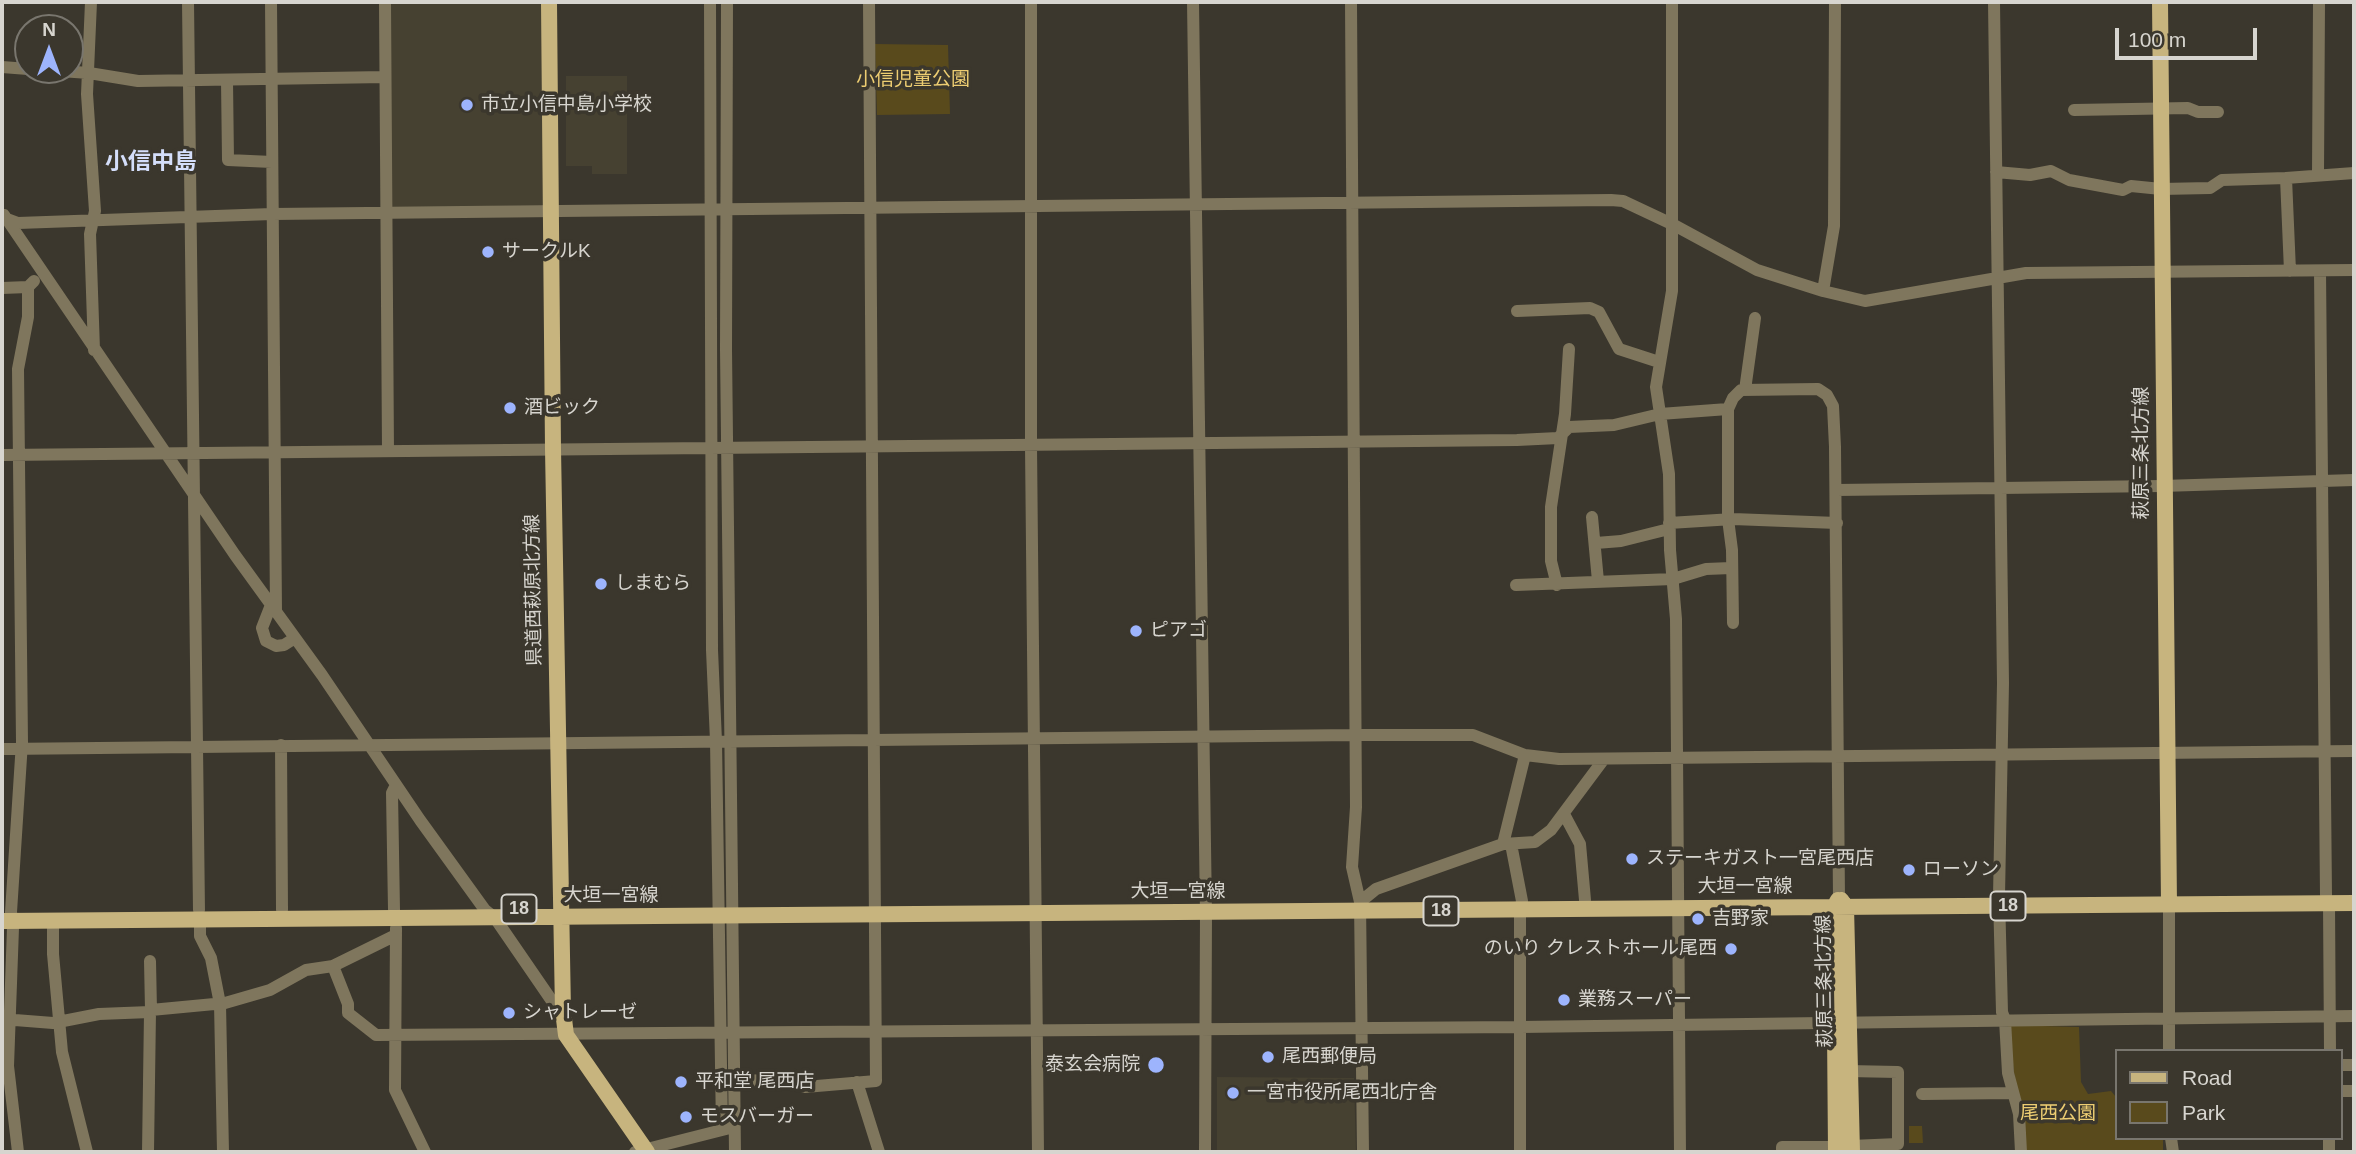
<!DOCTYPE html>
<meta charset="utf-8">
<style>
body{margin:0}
#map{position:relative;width:2356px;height:1154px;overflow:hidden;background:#3b372d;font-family:Helvetica,sans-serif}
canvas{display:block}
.frame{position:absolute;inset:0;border:4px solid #d7d5cf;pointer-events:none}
.legend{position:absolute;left:2115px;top:1049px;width:228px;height:91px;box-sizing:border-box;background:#3b372d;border:2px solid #79766e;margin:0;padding:9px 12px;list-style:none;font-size:21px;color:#d7d5cf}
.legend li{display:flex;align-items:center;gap:14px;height:35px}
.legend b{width:35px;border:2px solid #79766e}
.north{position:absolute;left:14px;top:14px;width:70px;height:70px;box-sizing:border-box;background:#3b372d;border:2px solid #79766e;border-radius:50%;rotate:0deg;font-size:19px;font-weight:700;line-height:28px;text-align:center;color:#d7d5cf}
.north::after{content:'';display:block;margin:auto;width:24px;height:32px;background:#9db4fd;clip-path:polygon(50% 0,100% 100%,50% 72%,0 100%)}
.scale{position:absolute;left:2115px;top:28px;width:142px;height:32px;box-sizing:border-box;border:4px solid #d7d5cf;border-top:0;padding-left:9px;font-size:21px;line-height:24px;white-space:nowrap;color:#d7d5cf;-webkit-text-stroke:5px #3b372d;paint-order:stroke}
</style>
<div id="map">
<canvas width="2356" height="1154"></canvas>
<div class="frame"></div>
<ul class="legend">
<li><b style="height:9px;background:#c7b47e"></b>Road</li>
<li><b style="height:19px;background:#594a1c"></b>Park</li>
</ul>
<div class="north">N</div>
<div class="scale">100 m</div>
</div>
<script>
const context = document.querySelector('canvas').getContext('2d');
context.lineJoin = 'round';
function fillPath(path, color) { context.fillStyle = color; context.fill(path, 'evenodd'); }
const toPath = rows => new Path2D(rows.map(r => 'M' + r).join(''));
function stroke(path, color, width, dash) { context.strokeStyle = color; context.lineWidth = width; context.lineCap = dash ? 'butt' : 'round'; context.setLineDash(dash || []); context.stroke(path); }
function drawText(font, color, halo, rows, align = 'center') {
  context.font = font + ' Helvetica,"Noto Sans JP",sans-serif'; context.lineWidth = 7; context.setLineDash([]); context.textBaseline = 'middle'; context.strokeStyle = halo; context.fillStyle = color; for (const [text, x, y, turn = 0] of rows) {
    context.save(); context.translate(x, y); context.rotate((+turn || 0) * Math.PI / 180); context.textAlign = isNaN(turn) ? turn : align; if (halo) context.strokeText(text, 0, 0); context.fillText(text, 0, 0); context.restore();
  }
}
fillPath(toPath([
 [393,2,542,2,544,205,391,208,390,5],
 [566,76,627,76,627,174,592,174,592,166,566,166],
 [1217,1077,1354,1078,1356,1152,1217,1152]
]), '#464131');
fillPath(toPath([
 [875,44,948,45,950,114,877,115],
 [2008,1025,2079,1027,2081,1082,2088,1094,2111,1091,2116,1097,2116,1138,2163,1138,2163,1152,2024,1152],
 [1909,1126,1922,1126,1923,1143,1909,1143]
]), '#594a1c');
stroke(toPath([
 [91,2,87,94,95,211,90,234,94,350],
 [188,2,199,910],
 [271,2,276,612],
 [385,2,388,451],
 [710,2,712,650,716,741,722,1130],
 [727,2,726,349,735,1152],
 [1031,2,1031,446,1038,1152],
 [1193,2,1206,913,1205,1152],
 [1351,2,1356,807,1352,867,1360,902,1376,889,1503,844,1535,842,1551,830,1604,759],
 [1672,2,1672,291,1656,387,1669,474,1670,550,1676,619,1680,1152],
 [1994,2,2003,683,1999,896,2002,1012,2005,1020,2008,1073,2019,1114,2021,1152],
 [2,67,28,69],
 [46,70,89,73,138,81,385,77],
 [227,81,228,160,272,162],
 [2074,110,2188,108,2198,112,2218,112],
 [1996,172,2030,175,2051,171,2069,180,2123,190,2131,186,2161,189,2210,188,2222,180,2286,178],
 [2318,174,2319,2],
 [4,215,235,555,322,675,420,820,485,910,495,918,552,1001,563,1011],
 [2,217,18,223,272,214,1611,200,1623,201,1674,225,1757,270,1823,291,1865,301,2026,273,2354,270],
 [2290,271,2286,178,2354,173],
 [2320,271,2326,895],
 [2,288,28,287,34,281],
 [1823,291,1834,226,1835,2],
 [1517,311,1590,308,1599,312,1619,349,1659,362],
 [1745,390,1755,318],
 [2,455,1517,440,1558,438,1569,427,1614,425,1660,414,1728,409],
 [1836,490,2162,486,2354,480],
 [1592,517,1598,581],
 [1669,523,1733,519,1837,523],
 [1596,543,1621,541,1669,529],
 [1516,585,1673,579,1706,569,1731,568],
 [1557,585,1551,561,1551,507,1565,414,1569,349],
 [271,605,262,628,266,641,276,646,284,645,295,638],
 [1733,623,1732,550,1728,519,1728,409,1733,398,1741,390,1818,389,1827,395,1833,406,1835,447,1839,898],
 [281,745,282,910],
 [2,749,1356,735,1473,735,1525,755,1559,759,2354,751],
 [1564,814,1580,844,1585,900],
 [1503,844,1525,755],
 [1511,844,1522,901,1520,910,1520,1152],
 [1360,902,1363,1152],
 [2329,904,2330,1051],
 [394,910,392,793,396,785],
 [200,918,200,936,211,958,220,1004,223,1152],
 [53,919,53,954,62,1052,87,1152],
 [396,928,395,1090,425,1152],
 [150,961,151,1010],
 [333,966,348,1004,348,1013,376,1035,1520,1027,2354,1016],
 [2,1019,53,1023,99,1014,150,1012,151,1010,225,1003,270,990,306,970,333,966,396,935],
 [2169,1051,2169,904],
 [2340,1065,2354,1065],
 [1848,1071,1898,1072,1898,1144,1851,1146],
 [735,1080,784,1081,805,1087,876,1081,869,2],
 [857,1082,879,1152],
 [2340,1091,2354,1091],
 [1922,1094,2013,1093],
 [2171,1138,2173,1152],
 [18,1152,8,1066,13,928,11,912,22,742,18,369,28,317,28,287],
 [148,1152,150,1012],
 [635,1152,730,1128],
 [1782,1152,1782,1147,1836,1147],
 [2329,1152,2329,1138]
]), '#7f765d', 12);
stroke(toPath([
 [549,2,553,449,563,1011,566,1035,647,1152],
 [2160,2,2169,904],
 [1841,900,1846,907,1852,1152],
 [2,921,2354,903],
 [1836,1152,1834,907,1838,900]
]), '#c7b47e', 16);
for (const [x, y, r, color] of [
 [467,105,7,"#9db4fd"],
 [488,252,7,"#9db4fd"],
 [510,408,7,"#9db4fd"],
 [601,584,7,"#9db4fd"],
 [1136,631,7,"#9db4fd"],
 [1632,859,7,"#9db4fd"],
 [1909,870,7,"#9db4fd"],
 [1698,919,7,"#9db4fd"],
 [1731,949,7,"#9db4fd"],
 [1564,1000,7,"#9db4fd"],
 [509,1013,7,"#9db4fd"],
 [1268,1057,7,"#9db4fd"],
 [1156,1065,9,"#9db4fd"],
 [681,1082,7,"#9db4fd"],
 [1233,1093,7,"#9db4fd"],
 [686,1117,7,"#9db4fd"]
]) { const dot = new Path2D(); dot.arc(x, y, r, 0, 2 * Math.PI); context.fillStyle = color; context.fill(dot); stroke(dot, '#3b372d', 2.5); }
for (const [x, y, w] of [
 [2008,906,35],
 [519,909,35],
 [1441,911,35]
]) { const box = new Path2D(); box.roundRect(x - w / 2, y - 14.5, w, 29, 5); context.fillStyle = '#3b372d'; context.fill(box); stroke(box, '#d7d5cf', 2); }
drawText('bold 18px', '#d7d5cf', null, [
 ["18",2008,906],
 ["18",519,909],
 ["18",1441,911]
]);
drawText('19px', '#edcd72', '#3b372d', [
 ["小信児童公園",913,80],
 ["尾西公園",2058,1114]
]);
drawText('19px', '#d7d5cf', '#3b372d', [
 ["市立小信中島小学校",481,105],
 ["サークルK",502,252],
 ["酒ビック",524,408],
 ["しまむら",615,584],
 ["ピアゴ",1150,631],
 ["ステーキガスト一宮尾西店",1646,859],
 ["ローソン",1923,870],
 ["吉野家",1712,919],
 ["のいり クレストホール尾西",1717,949,"right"],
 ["業務スーパー",1578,1000],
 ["シャトレーゼ",523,1013],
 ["尾西郵便局",1282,1057],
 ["泰玄会病院",1140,1065,"right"],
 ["平和堂 尾西店",695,1082],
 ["一宮市役所尾西北庁舎",1247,1093],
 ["モスバーガー",700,1117]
], 'left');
drawText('19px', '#d7d5cf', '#3b372d', [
 ["萩原三条北方線",2142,453,-90],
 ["県道西萩原北方線",534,590,-91],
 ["大垣一宮線",1745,887],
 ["大垣一宮線",1178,892],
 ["大垣一宮線",611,896],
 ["萩原三条北方線",1825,981,-91]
]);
drawText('bold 23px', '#d4defa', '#3b372d', [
 ["小信中島",151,163]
]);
</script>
